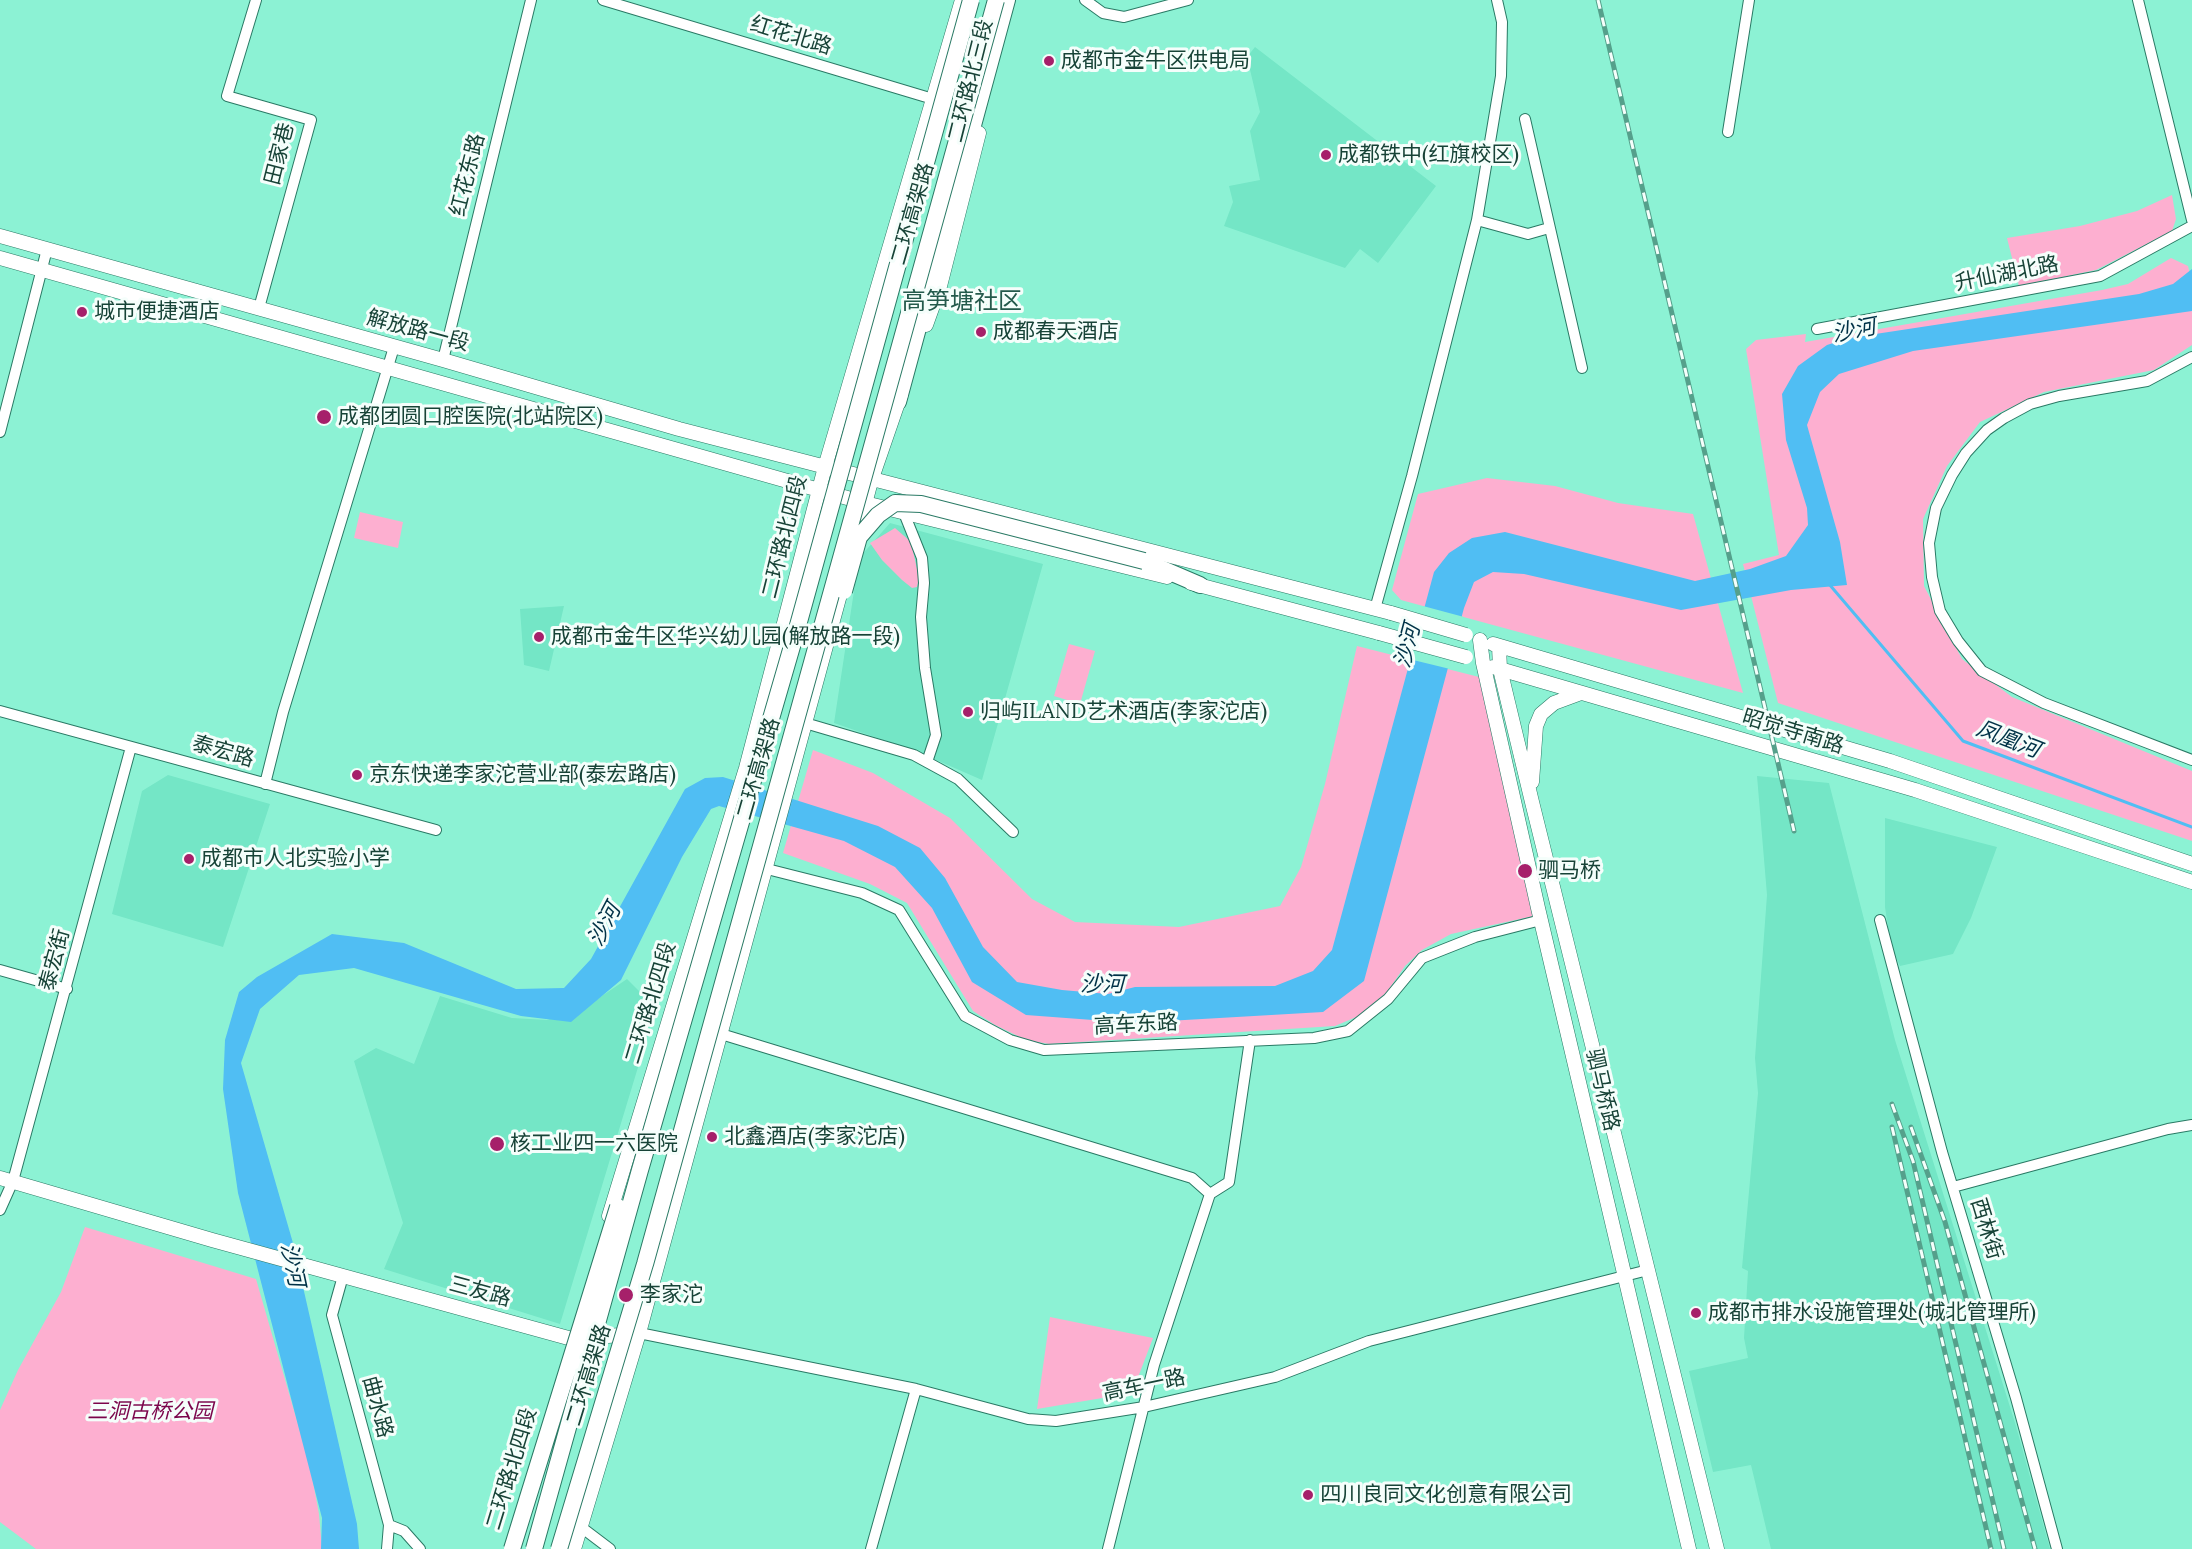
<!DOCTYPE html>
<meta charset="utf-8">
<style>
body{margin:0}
canvas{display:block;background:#8cf2d4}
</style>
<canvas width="2192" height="1549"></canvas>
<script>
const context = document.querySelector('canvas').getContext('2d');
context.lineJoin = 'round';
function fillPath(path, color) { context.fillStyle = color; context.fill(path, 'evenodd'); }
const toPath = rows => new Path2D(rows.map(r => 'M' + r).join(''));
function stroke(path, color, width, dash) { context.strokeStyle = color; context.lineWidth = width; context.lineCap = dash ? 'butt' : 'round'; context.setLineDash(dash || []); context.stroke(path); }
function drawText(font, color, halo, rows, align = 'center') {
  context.font = font + ' Lora,"Noto Sans SC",serif'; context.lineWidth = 6; context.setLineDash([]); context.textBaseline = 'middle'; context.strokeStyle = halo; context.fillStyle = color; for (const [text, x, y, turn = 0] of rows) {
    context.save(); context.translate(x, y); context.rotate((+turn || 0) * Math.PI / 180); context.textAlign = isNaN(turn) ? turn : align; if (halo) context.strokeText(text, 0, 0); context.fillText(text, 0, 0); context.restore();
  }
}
fillPath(toPath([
 [1255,47,1436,186,1378,263,1360,249,1345,268,1224,226,1233,202,1229,186,1260,180,1250,131,1260,112,1247,57],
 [890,523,1043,564,982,780,918,752,834,723,859,558],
 [564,606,549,671,524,665,520,609],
 [168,775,270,804,223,947,112,914,142,791],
 [1757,776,1829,783,1895,1040,2016,1426,2050,1549,1771,1549,1751,1465,1713,1472,1689,1371,1748,1358,1744,1338,1748,1271,1742,1268,1758,1093,1755,1058,1767,895],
 [1885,818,1997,847,1971,918,1953,954,1900,966,1891,947,1885,907],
 [627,979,656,1008,560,1324,384,1269,403,1223,354,1061,376,1048,414,1064,440,996,512,1018,547,1020,587,1006]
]), '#74e6c6');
fillPath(toPath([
 [2172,195,2176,219,2172,231,2096,270,2019,286,2007,238,2080,226,2137,211],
 [2171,258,2188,266,2192,283,2192,345,2154,370,2044,392,1980,422,1947,466,1923,519,1924,586,1962,659,2012,697,2192,771,2192,841,1778,703,1743,564,1779,555,1746,349,1756,340,1806,334,1805,342,2102,290,2128,284],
 [1487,478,1555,486,1618,503,1693,514,1743,693,1401,600,1392,590,1418,494],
 [360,512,403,522,398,548,354,538],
 [895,528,911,542,919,578,917,587,912,588,902,580,882,560,870,543],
 [1069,644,1095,651,1080,704,1054,696],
 [1357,646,1479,677,1534,916,1451,934,1422,950,1405,966,1387,992,1361,1015,1335,1026,1049,1044,1026,1040,995,1025,973,1011,907,903,870,884,783,853,813,750,873,773,950,818,1032,899,1075,922,1179,927,1280,906,1301,867,1325,784],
 [85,1227,256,1279,310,1466,319,1514,322,1549,36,1549,0,1522,0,1410,18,1370,61,1292],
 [1050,1317,1153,1338,1132,1393,1037,1409]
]), '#fdafd0');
fillPath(toPath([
 [2192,269,2192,311,1913,351,1839,374,1820,392,1807,425,1840,542,1847,585,1791,590,1681,610,1524,574,1493,572,1474,582,1464,608,1364,981,1323,1012,1133,1023,1026,1015,972,982,932,908,895,867,844,841,719,806,711,809,682,857,621,980,571,1022,521,1016,354,968,299,975,260,1009,241,1063,293,1243,357,1524,359,1549,321,1549,322,1518,238,1193,223,1089,225,1040,239,992,257,977,332,934,404,943,516,989,564,988,591,959,685,789,705,778,723,777,878,826,920,848,945,878,983,947,1017,982,1062,990,1108,994,1135,987,1275,986,1313,971,1332,950,1434,572,1449,553,1472,538,1505,532,1695,581,1750,569,1786,556,1808,525,1807,508,1786,440,1782,394,1798,366,1827,345,1849,338,2139,294,2173,284]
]), '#50bef3');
fillPath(toPath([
 [1423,606,1464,617,1450,669,1409,659]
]), '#8cf2d4');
stroke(toPath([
 [1829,584,1963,741,2192,827]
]), '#50bef3', 3);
const minor = toPath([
 [256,0,227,96,311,120,259,308],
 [603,0,933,99],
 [1085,0,1103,13,1124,17,1188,0],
 [2138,0,2192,220],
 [1525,119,1582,368],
 [1728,132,1749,0],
 [1477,220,1528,234,1549,228],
 [1817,329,2100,276,2192,226],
 [2192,357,2147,381,2059,396,2030,404,2004,418,1987,430,1966,453,1952,475,1936,508,1929,543,1932,577,1940,611,1958,641,1982,671,2044,703,2192,760],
 [443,360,531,0],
 [0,432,47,249],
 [904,513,922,558,924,583,921,617,925,668,936,735,927,762],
 [1375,609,1412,476,1477,220,1501,76,1502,22,1497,0],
 [0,711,436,830],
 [805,723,914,755,958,779,1013,832],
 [265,784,283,712,394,347],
 [767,869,862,893,899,910,965,1016,1010,1040,1044,1050,1314,1038,1348,1031,1388,999,1422,958,1475,937,1541,920],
 [1880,920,1942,1152,2016,1398,2057,1549],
 [0,970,67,989],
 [721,1034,1192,1178,1210,1194],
 [1953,1187,2168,1129,2192,1125],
 [0,1210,13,1181,131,747],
 [343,1276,332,1315,389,1525,387,1549],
 [639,1333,916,1389,1028,1419,1056,1421,1144,1407,1275,1377,1369,1341,1648,1270],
 [389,1525,404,1531,420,1549],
 [581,1527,610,1549],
 [871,1549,916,1389],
 [1108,1549,1154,1365,1210,1194,1229,1182,1250,1040]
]);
const major = toPath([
 [0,236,443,360,679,429,1391,613],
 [0,258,865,503,1167,577],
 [926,325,940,286,979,133],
 [855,542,871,481,901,394],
 [1191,583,1379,633],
 [1480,640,1483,663,1538,908,1689,1549],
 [1493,644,1890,761,2192,864],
 [1499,646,1500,669,1532,802,1717,1549],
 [1493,667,1915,790,2192,882],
 [1532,782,1536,726,1541,714,1554,703,1581,693],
 [0,1178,212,1240,572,1339,632,1334],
 [609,1216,746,768,825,467,962,0],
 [574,1549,639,1333,844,580]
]);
const highway = toPath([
 [898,402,1007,0],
 [1144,561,1200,585]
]);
stroke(minor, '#2a7a65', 12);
stroke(major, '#2a7a65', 15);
stroke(highway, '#2a7a65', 18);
stroke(minor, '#fff', 10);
stroke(major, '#fff', 14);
stroke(highway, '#fff', 16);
const rail = toPath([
 [1598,0,1794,831],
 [1892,1104,1913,1161,2004,1549],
 [1892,1127,1991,1549],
 [1911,1127,1945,1222,2035,1549]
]);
stroke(rail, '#55a08b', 5);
stroke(rail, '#f5fefb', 3, [9]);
const majorBridge = toPath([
 [1391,613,1466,635],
 [1379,633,1466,657]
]);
const highwayBridge = toPath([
 [844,591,859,537,878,515,895,503,921,504,1144,561],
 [512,1549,618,1207],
 [534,1549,640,1170,797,629,971,0],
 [559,1549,645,1264,996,0]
]);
stroke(majorBridge, '#2a7a65', 15, []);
stroke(highwayBridge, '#2a7a65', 18, []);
stroke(majorBridge, '#fff', 14);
stroke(highwayBridge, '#fff', 16);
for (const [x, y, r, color] of [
 [1049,61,6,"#a6206a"],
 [1326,155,6,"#a6206a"],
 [82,312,6,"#a6206a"],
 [981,332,6,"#a6206a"],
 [324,417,8,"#a6206a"],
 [539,637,6,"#a6206a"],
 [968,712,6,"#a6206a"],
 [357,775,6,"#a6206a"],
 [189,859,6,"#a6206a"],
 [1525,871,8,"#a6206a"],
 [712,1137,6,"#a6206a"],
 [497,1144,8,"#a6206a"],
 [626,1295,8,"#a6206a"],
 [1696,1313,6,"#a6206a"],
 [1308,1495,6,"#a6206a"]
]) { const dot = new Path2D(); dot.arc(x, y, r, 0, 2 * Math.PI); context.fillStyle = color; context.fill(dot); stroke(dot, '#f5fefb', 2); }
drawText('21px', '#174337', '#f5fefb', [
 ["红花北路",791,36,17],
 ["二环路北三段",971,81,-76],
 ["田家巷",280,154,-76],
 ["红花东路",468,175,-76],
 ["二环高架路",913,214,-74],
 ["升仙湖北路",2007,274,-11],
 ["解放路一段",418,331,15],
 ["二环路北四段",785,537,-76],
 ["昭觉寺南路",1793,732,17],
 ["泰宏路",223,752,16],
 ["二环高架路",759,769,-74],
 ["泰宏街",55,960,-75],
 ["二环路北四段",651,1003,-73],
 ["高车东路",1136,1025,-3],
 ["驷马桥路",1602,1090,77],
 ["西林街",1986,1229,73],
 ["三友路",480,1292,15],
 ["二环高架路",589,1375,-73],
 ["高车一路",1144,1386,-12],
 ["曲水路",377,1407,75],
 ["二环路北四段",512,1469,-73]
]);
drawText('21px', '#174337', '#f5fefb', [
 ["成都市金牛区供电局",1061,61],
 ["成都铁中(红旗校区)",1338,155],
 ["城市便捷酒店",94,312],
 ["成都春天酒店",993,332],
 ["成都团圆口腔医院(北站院区)",338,417],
 ["成都市金牛区华兴幼儿园(解放路一段)",551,637],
 ["归屿ILAND艺术酒店(李家沱店)",980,712],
 ["京东快递李家沱营业部(泰宏路店)",369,775],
 ["成都市人北实验小学",201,859],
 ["驷马桥",1538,871],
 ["北鑫酒店(李家沱店)",724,1137],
 ["核工业四一六医院",510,1144],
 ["李家沱",640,1295],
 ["成都市排水设施管理处(城北管理所)",1708,1313],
 ["四川良同文化创意有限公司",1320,1495]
], 'left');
drawText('italic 21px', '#7b054b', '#f5fefb', [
 ["三洞古桥公园",150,1412]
]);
drawText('italic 22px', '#003247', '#f5fefb', [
 ["沙河",1854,331,-11],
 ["沙河",1408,646,-75],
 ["凤凰河",2008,740,21],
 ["沙河",605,925,-62],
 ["沙河",1102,985,1],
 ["沙河",292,1265,78]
]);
drawText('24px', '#245a4c', '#f5fefb', [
 ["高笋塘社区",962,302]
]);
</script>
